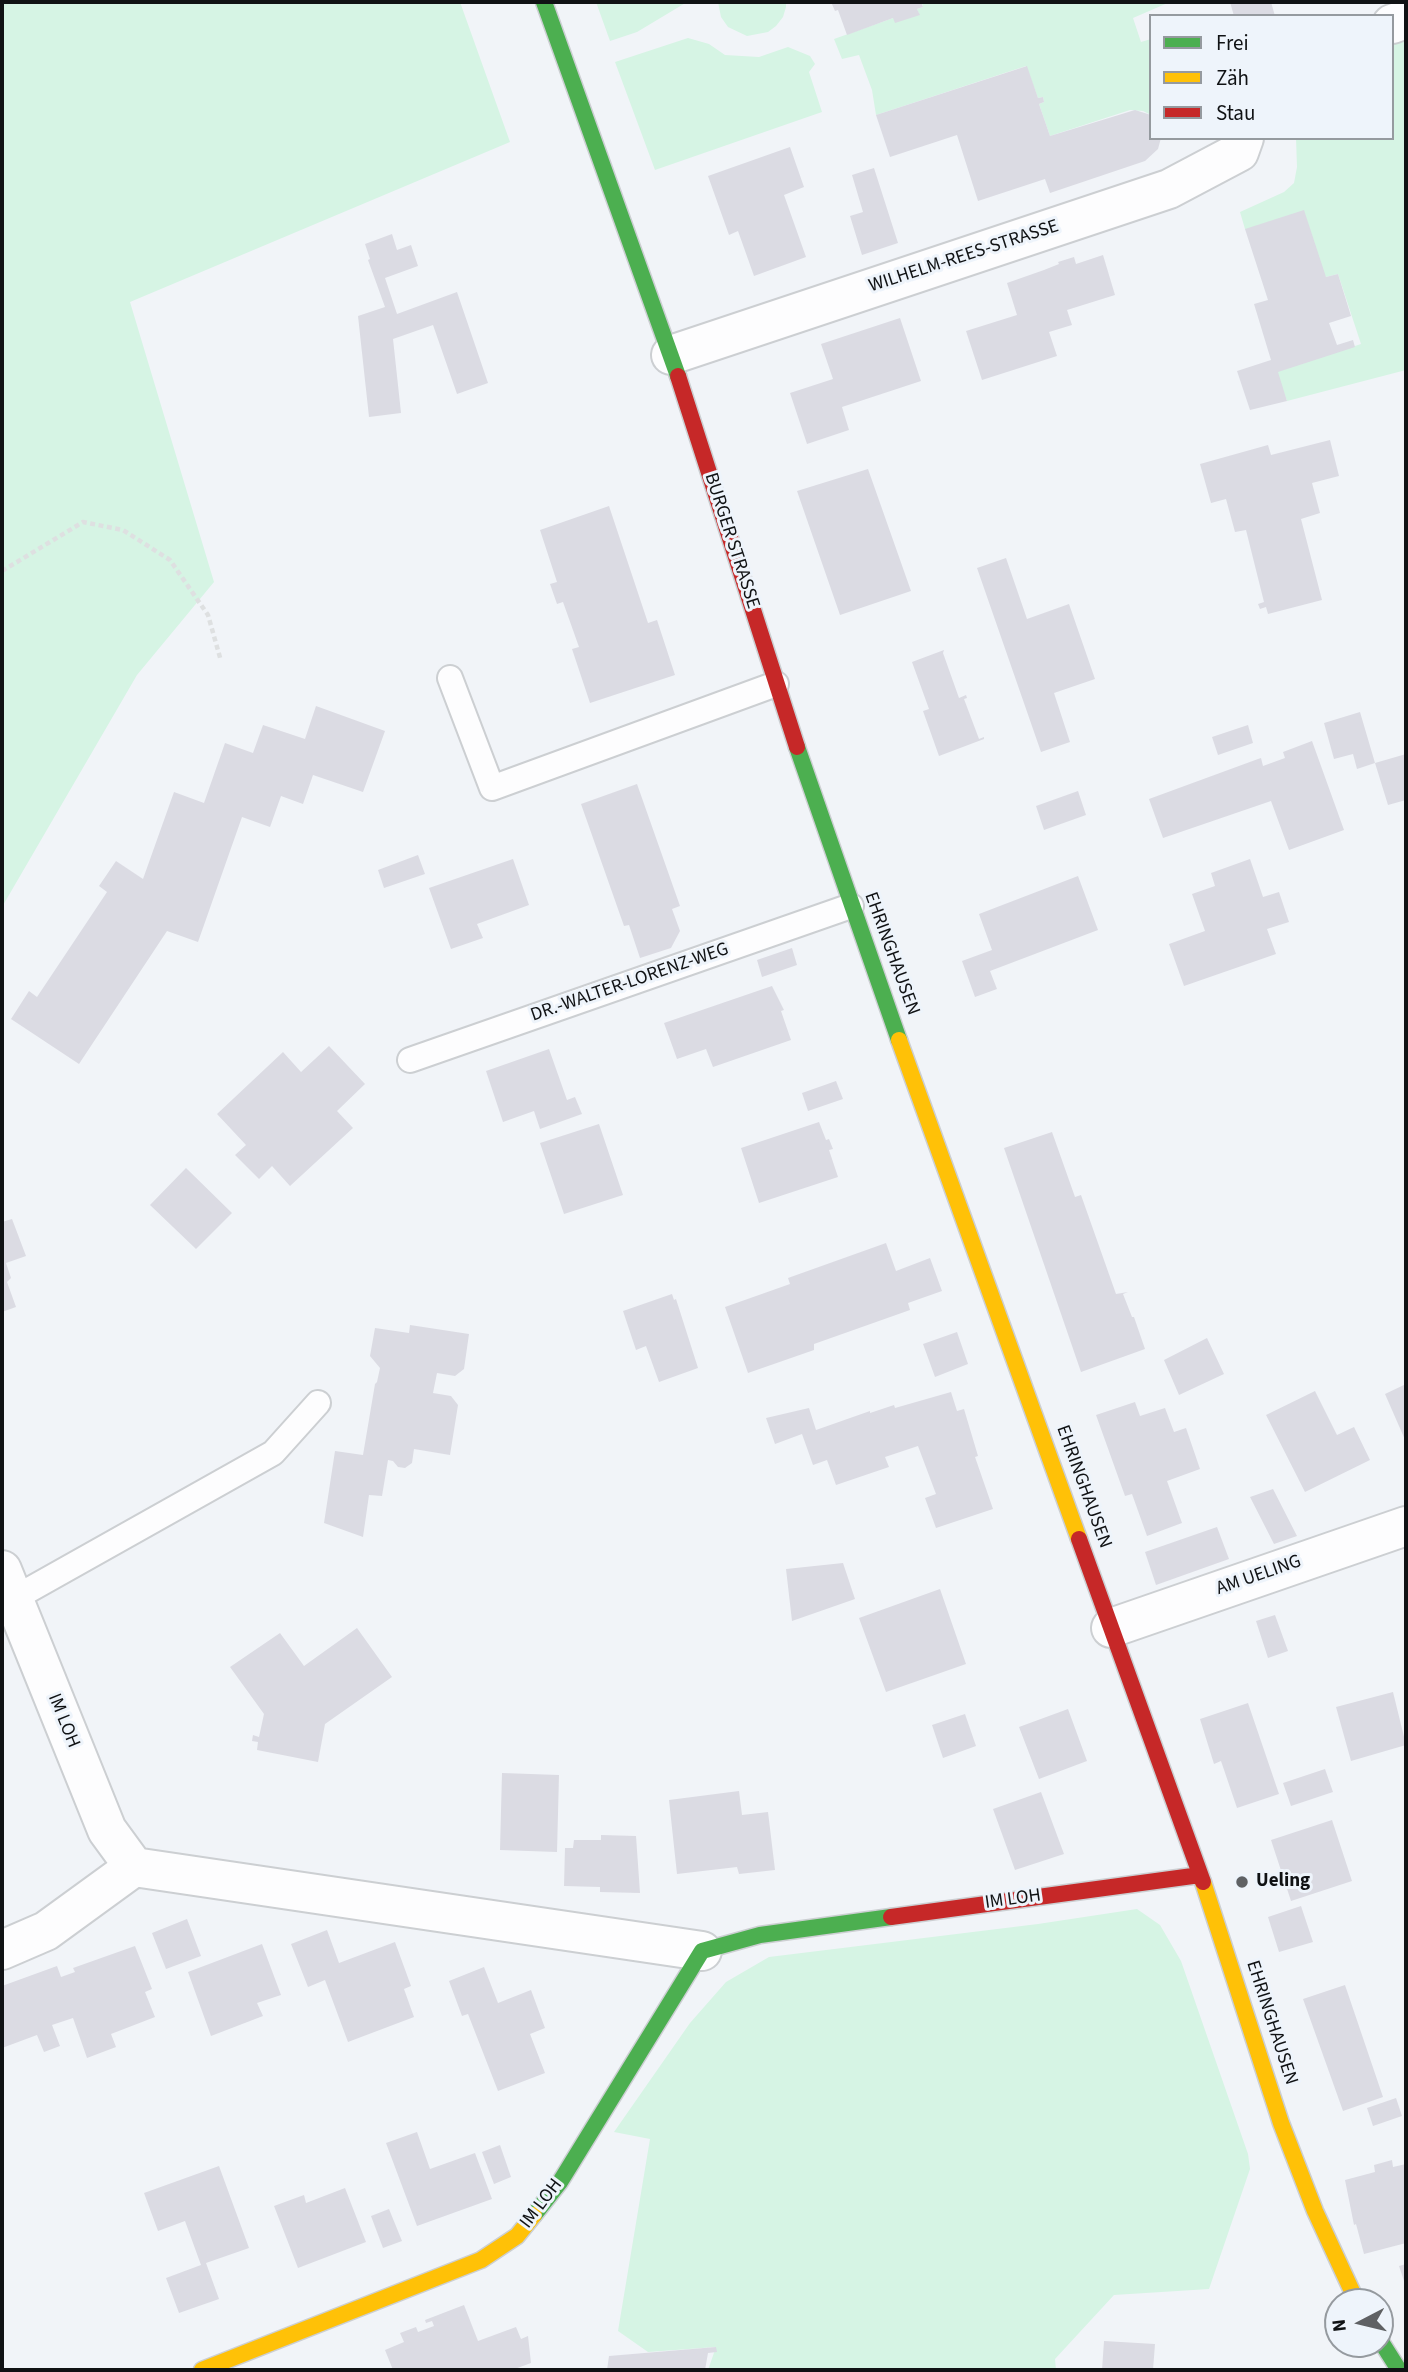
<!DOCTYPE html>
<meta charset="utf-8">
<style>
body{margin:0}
#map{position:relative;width:1408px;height:2372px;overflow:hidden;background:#f1f4f8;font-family:"Source Sans 3",sans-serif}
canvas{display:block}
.frame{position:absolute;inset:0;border:4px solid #101214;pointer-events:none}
.legend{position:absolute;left:1149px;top:14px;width:245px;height:126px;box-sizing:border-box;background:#eef4fb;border:2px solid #959a9f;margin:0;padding:9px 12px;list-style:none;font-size:21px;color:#101214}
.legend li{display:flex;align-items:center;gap:14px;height:35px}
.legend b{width:35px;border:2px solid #959a9f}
.north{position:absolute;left:1324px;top:2288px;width:70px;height:70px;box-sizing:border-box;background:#eef4fb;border:2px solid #959a9f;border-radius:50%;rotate:263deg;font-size:19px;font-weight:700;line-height:28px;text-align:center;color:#101214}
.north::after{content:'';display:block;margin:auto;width:24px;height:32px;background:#5f6164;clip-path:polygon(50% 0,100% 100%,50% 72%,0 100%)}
</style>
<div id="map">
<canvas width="1408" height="2372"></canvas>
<div class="frame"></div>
<ul class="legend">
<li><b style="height:9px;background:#4caf50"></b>Frei</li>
<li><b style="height:9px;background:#ffc107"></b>Zäh</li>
<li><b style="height:9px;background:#c62828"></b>Stau</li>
</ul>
<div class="north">N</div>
</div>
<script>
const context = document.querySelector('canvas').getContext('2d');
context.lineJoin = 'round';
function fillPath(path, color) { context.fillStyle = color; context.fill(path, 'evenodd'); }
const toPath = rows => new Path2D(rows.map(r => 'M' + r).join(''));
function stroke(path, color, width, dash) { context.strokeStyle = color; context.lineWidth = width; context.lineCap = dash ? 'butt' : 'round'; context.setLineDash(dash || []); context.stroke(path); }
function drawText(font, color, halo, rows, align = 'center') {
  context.font = font + ' "Source Sans 3",sans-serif'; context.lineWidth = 6; context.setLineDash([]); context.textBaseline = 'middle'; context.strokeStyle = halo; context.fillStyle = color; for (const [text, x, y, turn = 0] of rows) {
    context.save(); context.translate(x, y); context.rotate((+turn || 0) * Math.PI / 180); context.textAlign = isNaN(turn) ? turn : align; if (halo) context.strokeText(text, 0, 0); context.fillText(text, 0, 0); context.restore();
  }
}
fillPath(toPath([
 [2,2,460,2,510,142,130,302,214,582,137,675,2,907],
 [596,2,687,2,637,32,610,41],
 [718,2,786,2,786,7,783,17,776,26,768,32,747,36,728,27,721,17],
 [925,2,1170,2,1133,18,1141,42,1151,39,1151,115,1143,111,1130,110,1050,136,1039,104,1044,102,1043,97,1038,98,1026,66,876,115,872,90,859,55,842,59,834,39,893,18,919,14,917,9,923,7,922,3],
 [688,38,709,44,725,55,759,57,788,47,810,56,815,64,809,72,822,112,655,170,615,62],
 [1406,38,1406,370,1287,401,1276,372,1361,344,1338,274,1326,277,1245,229,1240,212,1284,192,1294,183,1297,167,1296,138,1392,138,1392,43],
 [1137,1909,1160,1925,1181,1961,1248,2154,1250,2169,1209,2289,1114,2295,1055,2359,1056,2370,708,2370,716,2347,648,2352,618,2331,650,2139,614,2132,690,2023,726,1982,769,1957,1038,1924]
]), '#d6f4e4');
fillPath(toPath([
 [831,2,921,2,923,7,917,9,920,15,895,23,893,18,847,35,838,10,835,11],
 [1230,2,1271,2,1275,16,1234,16],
 [1027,66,1038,98,1043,97,1044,102,1039,104,1050,136,1135,110,1151,115,1151,138,1161,138,1158,149,1145,161,1050,193,1045,179,978,201,957,135,890,157,876,115],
 [790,147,804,187,784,195,806,257,754,276,738,231,729,235,708,176],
 [874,168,898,243,862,255,850,216,863,212,852,175],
 [1304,210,1326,277,1338,274,1351,316,1329,323,1337,345,1353,340,1355,347,1278,372,1287,401,1250,410,1237,371,1271,360,1254,304,1268,300,1245,229],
 [392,234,397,250,411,245,418,266,385,278,397,314,457,292,488,383,457,394,433,325,393,339,401,413,369,417,358,316,385,307,368,260,370,259,365,244],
 [1103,255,1115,295,1067,310,1072,325,1049,332,1057,356,982,380,966,331,1017,315,1007,283,1044,270,1059,264,1058,262,1074,257,1076,264],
 [900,318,921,381,842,407,849,430,807,444,790,393,833,379,821,344],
 [1330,440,1339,476,1312,483,1320,513,1301,519,1322,600,1268,614,1266,607,1260,609,1258,604,1264,602,1246,530,1235,532,1226,499,1211,503,1200,464,1268,445,1271,455],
 [868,469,911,591,840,615,797,491],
 [609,506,648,623,657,620,675,675,590,703,572,649,579,647,563,602,557,604,550,584,557,582,540,530],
 [1006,558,1027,619,1069,604,1095,679,1054,693,1070,742,1041,752,977,568],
 [944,650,943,653,959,698,966,695,967,698,964,699,979,739,984,737,984,739,939,756,923,711,929,709,912,662],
 [316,706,385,731,363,792,313,775,303,804,281,796,270,827,242,817,198,942,167,931,79,1064,11,1019,29,991,37,997,107,892,99,886,116,861,143,879,174,792,204,803,225,743,253,753,263,725,305,739],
 [1360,712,1375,763,1357,769,1353,754,1334,759,1324,723],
 [1248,725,1253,743,1218,755,1212,737],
 [1312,741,1344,830,1289,850,1271,801,1163,838,1149,799,1258,759,1261,758,1263,766,1285,758,1283,752],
 [1406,754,1406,800,1388,805,1375,763],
 [637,784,680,906,672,909,680,931,671,948,640,958,629,925,624,926,581,804],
 [1078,791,1086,815,1044,830,1036,806],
 [418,855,425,874,384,888,378,870],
 [513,859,529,905,477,924,483,938,451,949,429,888],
 [1250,859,1263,897,1279,892,1289,922,1267,929,1276,954,1184,986,1169,944,1205,931,1192,894,1215,886,1211,873],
 [1078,876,1098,930,990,971,997,989,975,997,962,961,992,950,979,914],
 [792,948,797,965,762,977,757,960],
 [772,986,784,1010,781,1011,791,1040,713,1067,706,1049,677,1059,664,1023],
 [329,1046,365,1084,337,1111,353,1128,290,1186,272,1166,259,1179,235,1155,246,1145,217,1114,283,1052,301,1072],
 [549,1049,567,1100,575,1097,582,1114,540,1129,534,1111,503,1122,486,1071],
 [836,1081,843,1099,808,1111,802,1093],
 [819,1122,826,1140,829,1139,833,1149,829,1150,838,1177,759,1203,741,1148],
 [599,1124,623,1195,564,1214,540,1143],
 [1052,1132,1075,1197,1081,1195,1116,1294,1128,1292,1123,1294,1132,1317,1134,1317,1145,1349,1081,1372,1004,1148],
 [186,1168,232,1213,196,1249,150,1205],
 [12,1219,26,1256,6,1263,11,1278,7,1282,16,1307,2,1312,2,1222],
 [886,1243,896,1271,930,1258,942,1291,908,1303,910,1310,814,1344,814,1350,748,1373,725,1307,790,1284,788,1278],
 [672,1294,674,1300,676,1299,698,1368,659,1382,646,1346,636,1350,623,1311],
 [410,1325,469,1334,464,1369,455,1376,437,1373,433,1393,451,1396,458,1405,450,1455,414,1449,412,1463,405,1468,398,1467,393,1461,388,1460,382,1496,369,1495,363,1537,324,1523,335,1451,363,1455,375,1384,377,1382,380,1368,370,1356,375,1328,409,1333],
 [957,1332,968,1364,935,1377,923,1344],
 [1207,1338,1224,1374,1179,1395,1164,1360],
 [1406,1384,1406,1442,1385,1394],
 [1315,1391,1337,1435,1354,1427,1370,1460,1305,1492,1266,1415],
 [951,1392,957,1411,964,1409,978,1456,975,1457,993,1509,936,1528,925,1498,936,1494,918,1446,885,1457,889,1467,836,1485,827,1460,813,1465,802,1434,775,1444,766,1418,809,1408,816,1430,870,1411,870,1413,894,1405,895,1408],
 [1135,1402,1140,1416,1165,1408,1174,1432,1186,1428,1200,1469,1167,1481,1182,1523,1147,1536,1132,1494,1125,1496,1096,1415],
 [1273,1489,1297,1536,1274,1544,1250,1497],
 [1217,1527,1229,1559,1156,1585,1145,1552],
 [843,1563,855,1599,792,1621,786,1569],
 [940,1589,966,1664,886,1692,859,1618],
 [1275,1615,1288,1651,1268,1658,1256,1621],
 [357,1628,392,1677,325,1724,318,1762,257,1750,258,1742,252,1741,253,1735,259,1737,264,1714,230,1667,280,1633,304,1666],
 [1393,1692,1406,1745,1351,1761,1336,1707],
 [1248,1703,1279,1794,1237,1808,1221,1761,1214,1764,1200,1719],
 [1068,1709,1087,1761,1039,1779,1019,1727],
 [965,1714,976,1746,943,1758,932,1725],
 [1325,1769,1333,1792,1291,1806,1283,1783],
 [502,1773,559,1775,557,1852,500,1850],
 [739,1791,742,1815,768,1812,775,1870,739,1874,737,1867,677,1874,669,1800],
 [1041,1792,1064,1854,1015,1870,993,1809],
 [1332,1820,1352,1881,1291,1901,1271,1840],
 [601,1835,636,1836,640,1893,600,1892,600,1887,564,1886,565,1848,573,1848,574,1840,601,1840],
 [1301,1906,1313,1942,1279,1952,1268,1917],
 [187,1919,201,1956,166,1969,152,1933],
 [327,1930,339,1963,395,1942,411,1986,404,1989,414,2017,348,2042,325,1980,308,1987,291,1944],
 [262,1944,281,1995,257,2003,263,2016,211,2036,188,1972],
 [135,1946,152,1989,145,1992,155,2017,111,2034,116,2047,87,2058,73,2018,52,2025,60,2046,44,2052,37,2035,2,2048,2,1986,57,1966,61,1977,75,1972,73,1968],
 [484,1967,498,2003,531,1990,545,2028,530,2034,545,2073,498,2091,468,2014,462,2016,449,1981],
 [1345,1985,1383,2097,1343,2111,1303,1999],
 [1396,2098,1402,2116,1373,2126,1367,2108],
 [417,2132,430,2169,475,2153,492,2199,417,2226,386,2143],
 [500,2145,511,2177,494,2184,482,2152],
 [1392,2160,1393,2167,1406,2164,1406,2243,1364,2254,1356,2224,1354,2225,1345,2180,1375,2172,1374,2165],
 [219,2166,249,2248,206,2263,219,2299,179,2313,166,2278,201,2265,185,2221,158,2231,144,2193],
 [345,2188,366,2242,298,2268,274,2206,304,2195,306,2203],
 [389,2209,402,2241,383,2248,371,2216],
 [1406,2264,1406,2287,1399,2266],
 [464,2305,478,2341,516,2327,521,2339,528,2336,531,2363,512,2370,393,2370,385,2350,404,2342,400,2333,416,2327,418,2332,434,2326,432,2321,426,2323,425,2320],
 [1104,2341,1155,2344,1153,2370,1102,2370],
 [716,2347,717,2352,708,2353,705,2370,607,2370,609,2356]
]), '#dbdbe3');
const lane = toPath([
 [450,678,492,788,776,684],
 [410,1060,851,906],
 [13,1599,273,1453,318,1403]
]);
const street = toPath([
 [1392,24,1406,19],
 [671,355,1169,189,1239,152,1244,138],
 [2,1570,107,1830,134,1867,702,1951],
 [1111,1628,1406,1526],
 [2,1950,46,1931,134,1867]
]);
const fast = toPath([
 [544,2,678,376],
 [797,747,899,1040],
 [534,2215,560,2182,702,1951,760,1935,891,1917],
 [1380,2340,1399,2370]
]);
const slow = toPath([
 [899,1040,1079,1539],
 [1203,1882,1281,2123,1315,2211,1357,2302],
 [202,2370,481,2260,517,2236,534,2215]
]);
const jam = toPath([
 [678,376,797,747],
 [1079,1539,1203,1882],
 [891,1917,1200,1875]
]);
stroke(lane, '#cccfd2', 28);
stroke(street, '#cccfd2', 42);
stroke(fast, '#cccfd2', 19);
stroke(slow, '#cccfd2', 19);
stroke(jam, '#cccfd2', 19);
stroke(toPath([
 [2,571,83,522,123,530,170,560,208,615,221,661]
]), '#dee0e1', 4.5, [5, 3.5]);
stroke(lane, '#fdfdfe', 24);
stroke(street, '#fdfdfe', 38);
stroke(fast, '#4caf50', 16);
stroke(slow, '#ffc107', 16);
stroke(jam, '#c62828', 16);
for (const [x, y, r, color] of [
 [1242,1882,7,"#5f6164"]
]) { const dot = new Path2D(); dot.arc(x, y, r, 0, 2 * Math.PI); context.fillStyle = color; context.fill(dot); stroke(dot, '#eef4fb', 2.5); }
drawText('19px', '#101214', '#eef4fb', [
 ["WILHELM-REES-STRASSE",964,257,-18],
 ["BURGER STRASSE",731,541,72],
 ["EHRINGHAUSEN",891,954,70],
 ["DR.-WALTER-LORENZ-WEG",630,983,-19],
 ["EHRINGHAUSEN",1083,1487,70],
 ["AM UELING",1259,1576,-19],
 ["IM LOH",63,1721,68],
 ["IM LOH",1013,1900,-8],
 ["EHRINGHAUSEN",1271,2023,72],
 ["IM LOH",542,2204,-53]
]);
drawText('bold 19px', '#101214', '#eef4fb', [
 ["Ueling",1256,1882]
], 'left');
</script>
